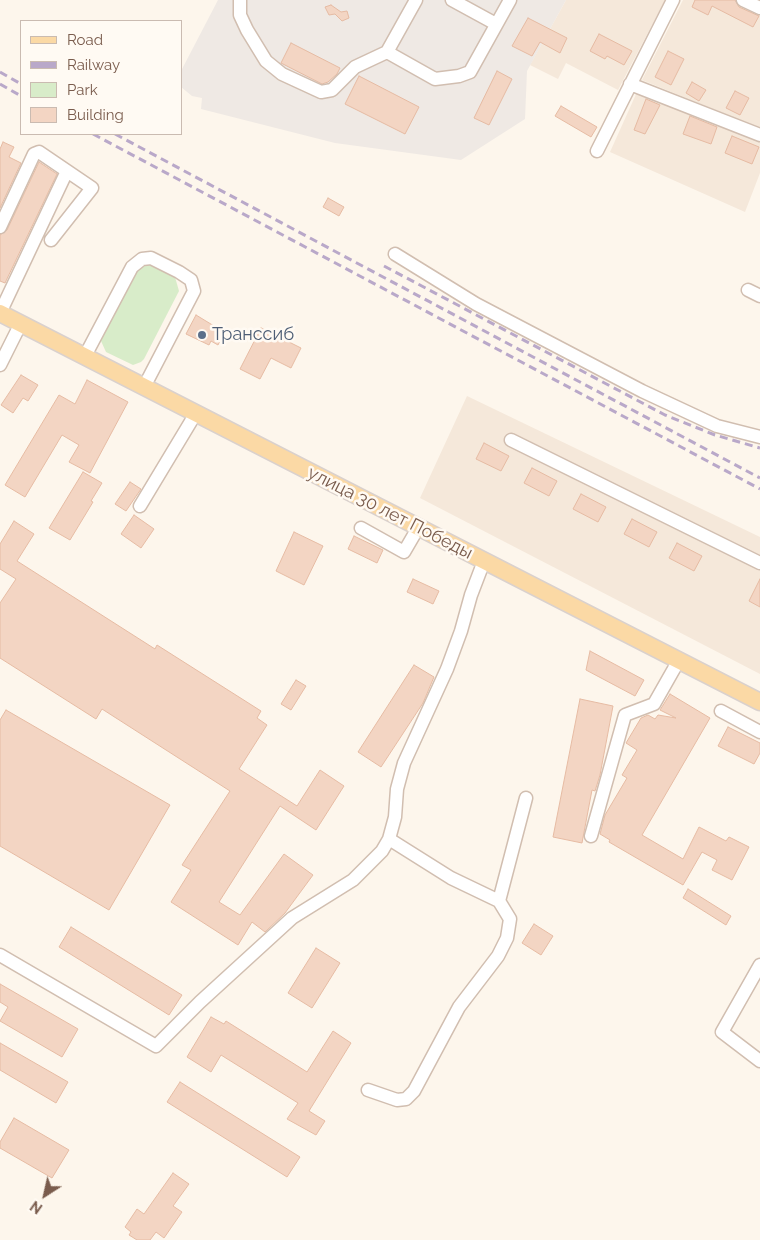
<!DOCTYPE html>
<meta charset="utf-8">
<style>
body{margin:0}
#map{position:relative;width:760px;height:1240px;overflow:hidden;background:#fdf6ec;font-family:Raleway,sans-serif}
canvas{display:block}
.legend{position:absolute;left:20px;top:20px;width:162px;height:115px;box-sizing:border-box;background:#fffaf3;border:1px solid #cabbb1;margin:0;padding:6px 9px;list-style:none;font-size:15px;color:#7a5c4d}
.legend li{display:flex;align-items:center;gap:10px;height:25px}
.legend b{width:25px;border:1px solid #cabbb1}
.north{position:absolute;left:20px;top:1170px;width:50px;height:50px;-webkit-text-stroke:4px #fffaf3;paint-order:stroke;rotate:215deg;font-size:14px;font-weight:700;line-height:20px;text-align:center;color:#7a5c4d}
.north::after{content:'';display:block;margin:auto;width:18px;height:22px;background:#7a5c4d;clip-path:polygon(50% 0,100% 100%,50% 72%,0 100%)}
</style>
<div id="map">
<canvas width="760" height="1240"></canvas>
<ul class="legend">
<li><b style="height:6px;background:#fbd9a5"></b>Road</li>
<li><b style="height:6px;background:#b9a8c9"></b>Railway</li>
<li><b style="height:14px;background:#d8ecc9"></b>Park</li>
<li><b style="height:14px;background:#f3d5c3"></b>Building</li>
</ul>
<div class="north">N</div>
</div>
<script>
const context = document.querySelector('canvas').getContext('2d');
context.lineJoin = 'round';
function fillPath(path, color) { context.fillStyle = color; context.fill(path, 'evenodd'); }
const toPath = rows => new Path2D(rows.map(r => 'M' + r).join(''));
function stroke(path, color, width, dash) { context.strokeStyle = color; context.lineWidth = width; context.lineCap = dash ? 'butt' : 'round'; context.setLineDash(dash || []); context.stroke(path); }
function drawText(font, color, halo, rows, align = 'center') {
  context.font = font + ' Raleway,sans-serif'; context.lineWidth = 5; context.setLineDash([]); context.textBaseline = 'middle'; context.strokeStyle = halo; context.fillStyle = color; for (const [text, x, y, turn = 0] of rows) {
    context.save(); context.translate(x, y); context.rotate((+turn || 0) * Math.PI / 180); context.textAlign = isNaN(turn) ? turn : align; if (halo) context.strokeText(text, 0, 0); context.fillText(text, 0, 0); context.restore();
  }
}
fillPath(toPath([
 [566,0,665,0,618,90,566,63,558,79,530,65],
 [683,0,739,0,760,10,760,128,642,80],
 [637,92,760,142,760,173,745,212,610,152],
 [467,396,760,537,760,674,420,498]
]), '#f5e8da');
fillPath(toPath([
 [218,0,566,0,527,71,525,119,461,160,335,143,201,109,202,98,192,96,181,87,181,71]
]), '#efe9e4');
fillPath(toPath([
 [143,264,150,264,175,277,179,291,144,359,141,362,133,365,106,352,101,341,102,333,139,267]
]), '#d8ecc9');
const building = toPath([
 [695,0,735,0,739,7,759,16,753,27,712,6,708,15,692,7,695,0],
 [331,5,341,12,347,11,349,18,342,21,335,14,329,15,325,7,331,5],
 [528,18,567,38,560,53,540,42,532,56,512,46,528,18],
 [599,34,632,51,624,65,607,56,605,59,590,51,599,34],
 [291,43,340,68,337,74,328,82,322,84,281,63,291,43],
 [668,51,684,59,671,85,655,77,668,51],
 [497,71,512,79,489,125,474,118,497,71],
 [359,76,419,107,405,134,345,104,359,76],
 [692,82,706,90,699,101,686,93,692,82],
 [735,91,749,98,740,115,726,108,735,91],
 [646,99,660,105,645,134,634,130,646,99],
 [561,106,597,127,591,137,555,116,561,106],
 [690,116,717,127,711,144,683,134,690,116],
 [732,136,759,147,752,164,725,153,732,136],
 [3,142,14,147,9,157,21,163,0,208,0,149,3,142],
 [39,162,57,174,5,283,0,281,0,235,7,230,39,162],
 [328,198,344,207,339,216,323,207,328,198],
 [196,315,224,332,218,345,211,341,209,345,186,334,196,315],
 [261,328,301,348,291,368,271,358,260,379,240,369,261,328],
 [21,375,38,385,28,401,23,398,13,413,1,405,21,375],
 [87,380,128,402,90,473,69,462,79,445,62,435,25,497,5,485,59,395,75,404,87,380],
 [484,443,509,456,501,471,476,459,484,443],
 [532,468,557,481,549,496,524,483,532,468],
 [83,472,102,483,91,501,93,502,70,540,49,528,83,472],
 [130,482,141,489,126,511,115,504,130,482],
 [581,494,606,507,598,522,573,509,581,494],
 [134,515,154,529,141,548,121,534,134,515],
 [632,519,657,532,649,547,624,534,632,519],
 [14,521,34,534,17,561,155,649,157,645,261,711,257,718,267,725,239,769,297,806,320,770,344,786,316,830,280,806,219,902,240,915,284,854,313,875,285,913,265,932,252,922,238,945,171,902,191,870,182,865,230,791,102,709,96,719,0,658,0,603,16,579,0,569,0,544,14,521],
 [294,532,323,546,304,585,276,571,294,532],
 [354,536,383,550,377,563,348,549,354,536],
 [677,543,702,556,694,571,669,558,677,543],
 [413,579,439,591,433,604,407,592,413,579],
 [760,579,760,607,749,601,760,579],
 [590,651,644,680,635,696,586,670,590,651],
 [414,665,434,677,423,703,381,767,358,752,414,665],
 [296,680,306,686,291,710,281,704,296,680],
 [670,694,710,718,642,835,683,859,699,827,726,841,729,837,749,847,732,880,712,870,717,860,702,852,683,885,609,842,610,840,600,834,605,815,627,778,622,775,637,750,626,743,641,718,648,715,655,719,658,715,676,718,660,710,670,694],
 [580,699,613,706,600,775,595,791,592,790,582,843,553,837,580,699],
 [6,710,170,805,109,910,0,846,0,720,6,710],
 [728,727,760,743,760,753,754,764,718,746,728,727],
 [688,889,731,916,726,925,683,898,688,889],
 [534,924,553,936,541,955,522,943,534,924],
 [71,927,182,995,169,1015,59,947,71,927],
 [316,948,340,963,312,1008,288,993,316,948],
 [0,984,78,1029,62,1057,0,1021,8,1007,0,1002,0,984],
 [211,1017,224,1024,226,1021,307,1072,333,1031,351,1043,309,1111,325,1121,316,1135,287,1119,298,1103,221,1055,211,1072,187,1057,211,1017],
 [0,1043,68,1082,56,1103,0,1070,0,1043],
 [180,1082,300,1157,287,1177,167,1102,180,1082],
 [14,1118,69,1150,52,1178,0,1148,0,1142,14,1118],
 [173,1173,189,1184,173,1206,182,1212,164,1238,156,1232,150,1240,137,1240,129,1235,131,1232,125,1227,137,1209,144,1214,173,1173]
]);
fillPath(building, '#f3d5c3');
stroke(building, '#e6bba3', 1);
const minor = toPath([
 [240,0,240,15,247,30,266,61,282,74,321,92,332,90,355,67,387,52],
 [416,0,387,52,435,79,459,76,470,72,510,0],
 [452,0,496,24],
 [743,0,760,8],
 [630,84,760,135],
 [597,151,673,0],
 [0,227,34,154,39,152,92,188,51,240],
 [395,254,476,304,642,391,717,426,760,437],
 [748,290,760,296],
 [0,313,67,171],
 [85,356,132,267,142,259,151,258,179,272,191,280,194,291,144,387],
 [0,365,21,323],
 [511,440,760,563],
 [140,506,196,413],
 [361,528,404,552,418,528],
 [721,711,760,732],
 [591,836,625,715,654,704,679,660],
 [499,901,526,798],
 [0,955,156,1046,200,1002,292,918,353,880,382,851,389,839,395,817,397,789,404,763,447,669,461,631,471,595,484,561],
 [760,965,722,1032,760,1061],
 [368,1090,397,1100,406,1099,414,1091,459,1007,498,956,507,938,510,919,499,901,451,878,389,839]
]);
const major = toPath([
 [0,313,760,702]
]);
stroke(minor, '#d1beb0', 15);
stroke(major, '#dad1cd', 19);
stroke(minor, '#fff', 12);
stroke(major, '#fbd9a5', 16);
stroke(toPath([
 [0,72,21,84],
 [0,84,21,96],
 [93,134,760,489],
 [115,134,760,478],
 [384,266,665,415,715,435,760,448]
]), '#b9a8c9', 3, [8, 5]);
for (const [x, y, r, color] of [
 [202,335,5,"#5c6f8a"]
]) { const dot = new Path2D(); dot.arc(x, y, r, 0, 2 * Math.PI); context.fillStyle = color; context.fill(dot); stroke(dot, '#fffaf3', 2); }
drawText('18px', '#4e5e75', '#fffaf3', [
 ["Транссиб",212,335]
], 'left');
drawText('18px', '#7a5c4d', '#fffaf3', [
 ["улица 30 лет Победы",390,513,27]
]);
</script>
